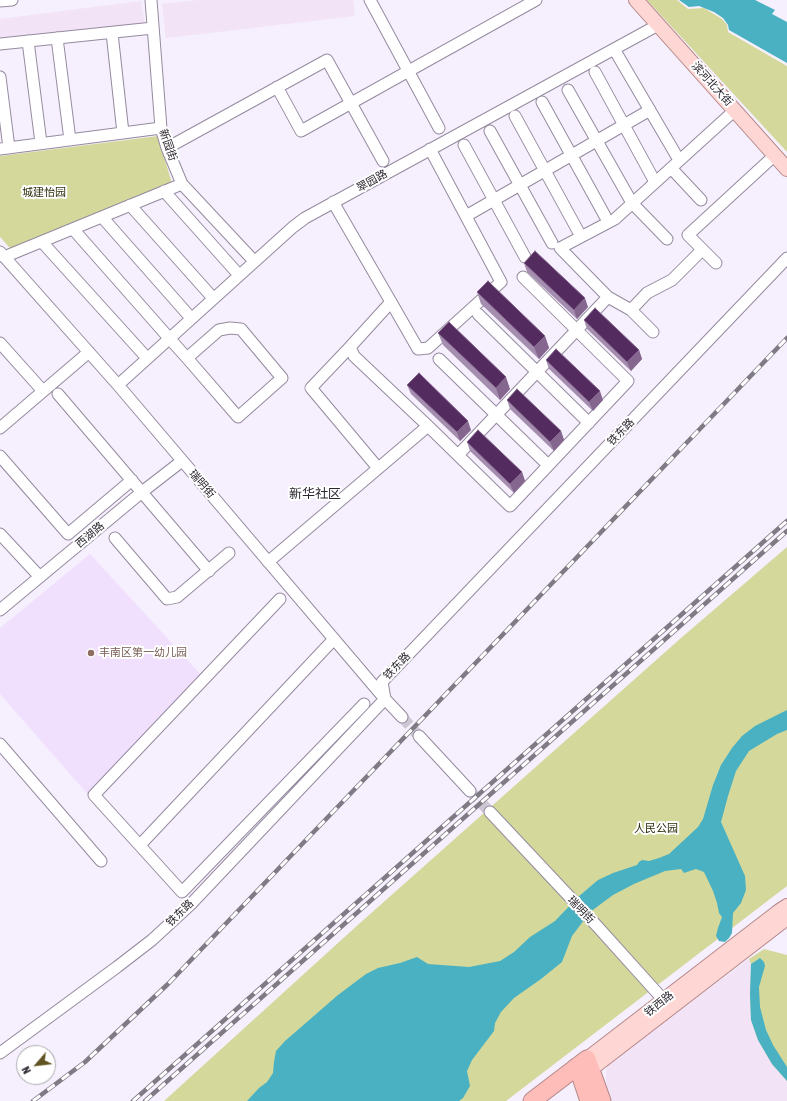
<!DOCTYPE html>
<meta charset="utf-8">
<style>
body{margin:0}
#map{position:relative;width:787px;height:1101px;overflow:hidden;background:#f6effd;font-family:"Asap Condensed",sans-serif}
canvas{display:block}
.north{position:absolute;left:16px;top:1045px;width:40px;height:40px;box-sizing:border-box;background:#fff;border:1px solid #aaa8ac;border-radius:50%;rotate:242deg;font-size:11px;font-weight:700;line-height:16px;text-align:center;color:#2b262f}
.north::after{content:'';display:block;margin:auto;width:14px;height:18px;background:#605522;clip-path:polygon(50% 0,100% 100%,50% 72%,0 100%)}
</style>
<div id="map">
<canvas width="787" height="1101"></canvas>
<div class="north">N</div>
</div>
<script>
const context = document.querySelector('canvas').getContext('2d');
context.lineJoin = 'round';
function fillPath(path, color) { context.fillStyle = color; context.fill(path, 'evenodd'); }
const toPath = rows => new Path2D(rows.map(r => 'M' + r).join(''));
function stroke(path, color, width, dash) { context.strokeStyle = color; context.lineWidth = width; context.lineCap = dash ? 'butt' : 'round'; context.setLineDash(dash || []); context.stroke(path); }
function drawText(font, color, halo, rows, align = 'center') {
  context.font = font + ' "Asap Condensed","Noto Sans SC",sans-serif'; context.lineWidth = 4; context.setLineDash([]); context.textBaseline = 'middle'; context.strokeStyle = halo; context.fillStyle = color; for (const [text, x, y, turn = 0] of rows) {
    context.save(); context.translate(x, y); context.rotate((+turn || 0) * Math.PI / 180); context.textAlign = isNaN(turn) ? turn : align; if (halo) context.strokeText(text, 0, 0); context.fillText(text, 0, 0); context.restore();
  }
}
fillPath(toPath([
 [199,0,353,0,355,16,166,38,162,4],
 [141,1,145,26,0,44,0,19],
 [749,959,751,964,750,994,772,1064,787,1081,787,1101,612,1101,606,1082,606,1071,608,1063]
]), '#f2e3f6');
fillPath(toPath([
 [90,554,204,678,90,797,0,694,0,628]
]), '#f0e0fe');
fillPath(toPath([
 [647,0,677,0,688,9,704,8,722,19,727,25,728,32,787,66,787,152],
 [158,136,173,187,45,239,19,258,0,237,0,156],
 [787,547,787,886,506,1101,164,1101,360,923,681,638],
 [764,949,787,955,787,1081,772,1064,758,1040,751,1020,750,994,751,964,749,959]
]), '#d4d99b');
fillPath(toPath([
 [679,0,755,0,775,10,772,14,787,22,787,63,729,30,728,25,723,18,714,12,699,6,689,7],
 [787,710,787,730,777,734,749,751,736,771,728,796,721,822,745,876,746,890,741,903,733,913,732,933,729,938,725,942,719,941,716,936,718,928,722,917,719,913,717,903,713,891,704,872,696,869,684,873,681,869,665,871,634,884,613,895,590,912,572,936,562,962,541,979,514,998,501,1012,495,1023,494,1031,472,1060,467,1071,470,1086,463,1098,459,1101,247,1101,259,1088,267,1082,273,1073,274,1062,276,1051,285,1041,338,995,366,974,378,968,400,963,417,957,428,964,469,967,500,961,514,952,530,937,555,921,578,897,598,880,613,873,637,865,639,862,642,860,649,861,659,858,669,854,698,827,703,819,713,785,721,765,732,748,742,736,755,726],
 [760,958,764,962,765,966,759,987,760,1007,766,1030,773,1045,787,1067,787,1081,772,1064,758,1040,751,1020,750,994,751,964]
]), '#49b1c2');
stroke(toPath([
 [402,717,419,736],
 [470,791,490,812]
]), '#cdc7d4', 11, [11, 5.5]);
const minor = toPath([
 [151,0,161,128,167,148,182,184,254,261],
 [370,0,439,128],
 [0,1,12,0],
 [112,33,123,133],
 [57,38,70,140],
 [28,41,41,143],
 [0,44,153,28],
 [614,49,679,160],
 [595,72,655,182],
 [0,77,9,148],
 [277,87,301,131,536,0],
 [568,90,632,203,667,239],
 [542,102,605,216],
 [515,116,578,231],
 [490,131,552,243],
 [464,145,525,257],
 [167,148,327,60,383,161],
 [0,149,161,128],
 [671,168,701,200],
 [164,191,239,275],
 [333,202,391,302,418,349,428,348,501,282,430,149],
 [130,205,213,298],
 [466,216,650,110],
 [102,217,191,318],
 [73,229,169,338,187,358,238,417,282,378,241,329,230,328,219,330,187,358],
 [42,242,147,358],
 [0,252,118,385,385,699,402,717],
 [4,257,182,184],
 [716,263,688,235,775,155],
 [391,302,350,347,354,356,428,426,510,506,628,381,523,277],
 [631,310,647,293,672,280,702,250],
 [478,314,589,423],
 [653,332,631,310,608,297,560,248,615,219,735,110],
 [0,343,43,391],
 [350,347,311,388,378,468],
 [439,359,548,465],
 [118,385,293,227,305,218,658,25],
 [58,394,209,571],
 [0,428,89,352],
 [458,455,608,297],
 [0,456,68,534,132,480],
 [0,534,40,577],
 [115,538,167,599,177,597,229,553],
 [268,562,428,426],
 [280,599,94,795,182,892,364,704],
 [0,610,142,492,182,461],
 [419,736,470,791],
 [0,744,101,861],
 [490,812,597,926,669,1006],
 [140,845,334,639],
 [0,1053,117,967,152,940,191,904,385,699,382,682,787,258]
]);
const major = toPath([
 [636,0,787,169],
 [587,1059,778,912,787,906],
 [591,1069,787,918]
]);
const highway = toPath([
 [576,1067,581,1077,589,1101],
 [532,1101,587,1059,602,1101]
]);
stroke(minor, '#958a9f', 13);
stroke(major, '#b48889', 16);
stroke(highway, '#b48889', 19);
stroke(minor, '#fff', 11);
stroke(major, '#fed7d5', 14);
stroke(highway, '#febdb9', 17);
const rail = toPath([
 [33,1101,85,1062,168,984,787,338],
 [133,1101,787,521],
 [145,1101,787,531]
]);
stroke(rail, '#807a85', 4.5);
stroke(rail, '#fff', 3, [9]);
fillPath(toPath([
 [524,263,588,307,577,319,527,272],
 [477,292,545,336,549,348,539,359,481,304],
 [584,320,639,350,642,359,631,371,587,329],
 [438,333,510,389,500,400,443,345],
 [546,360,603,400,593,411,549,369],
 [407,385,471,430,460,441,411,394],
 [507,400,561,431,564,440,554,451,510,409],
 [467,442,522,472,525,481,514,493,470,451]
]), '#a48dae');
fillPath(toPath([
 [585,298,588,307,577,319,574,310],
 [545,336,549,348,539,359,534,347],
 [639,350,642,359,631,371,627,362],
 [506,377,510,389,500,400,496,388],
 [600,391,603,400,593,411,589,402],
 [468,421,471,430,460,441,457,432],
 [561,431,564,440,554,451,550,442],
 [522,472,525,481,514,493,510,484]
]), '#84668e');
const building = toPath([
 [535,251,585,298,574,310,524,263,535,251],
 [488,281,545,336,534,347,477,292,488,281],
 [595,308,639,350,627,362,584,320,595,308],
 [449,322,506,377,496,388,438,333,449,322],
 [556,349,600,391,589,402,546,360,556,349],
 [419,373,468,421,457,432,407,385,419,373],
 [517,389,561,431,550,442,507,400,517,389],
 [478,430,522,472,510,484,467,442,478,430]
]);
fillPath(building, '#532b5f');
stroke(building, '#84668e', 1);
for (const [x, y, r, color] of [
 [91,653,4,"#8d6e63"]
]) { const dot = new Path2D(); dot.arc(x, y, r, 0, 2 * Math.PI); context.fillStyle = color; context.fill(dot); stroke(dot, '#fff', 1.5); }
drawText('11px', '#2b262f', '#fff', [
 ["滨河北大街",712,84,48],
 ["新园街",168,145,71],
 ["翠园路",372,181,-29],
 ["铁东路",621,432,-46],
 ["瑞明街",202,484,49],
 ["西湖路",90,535,-40],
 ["铁东路",397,666,-46],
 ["瑞明街",581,910,46],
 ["铁东路",180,913,-44],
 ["铁西路",659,1004,-38]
]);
drawText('11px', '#2b2c0b', '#fff', [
 ["城建怡园",44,193],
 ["人民公园",656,829]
]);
drawText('11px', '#785e54', '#fff', [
 ["丰南区第一幼儿园",99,653]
], 'left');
drawText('13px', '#2b262f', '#fff', [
 ["新华社区",315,494]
]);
</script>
